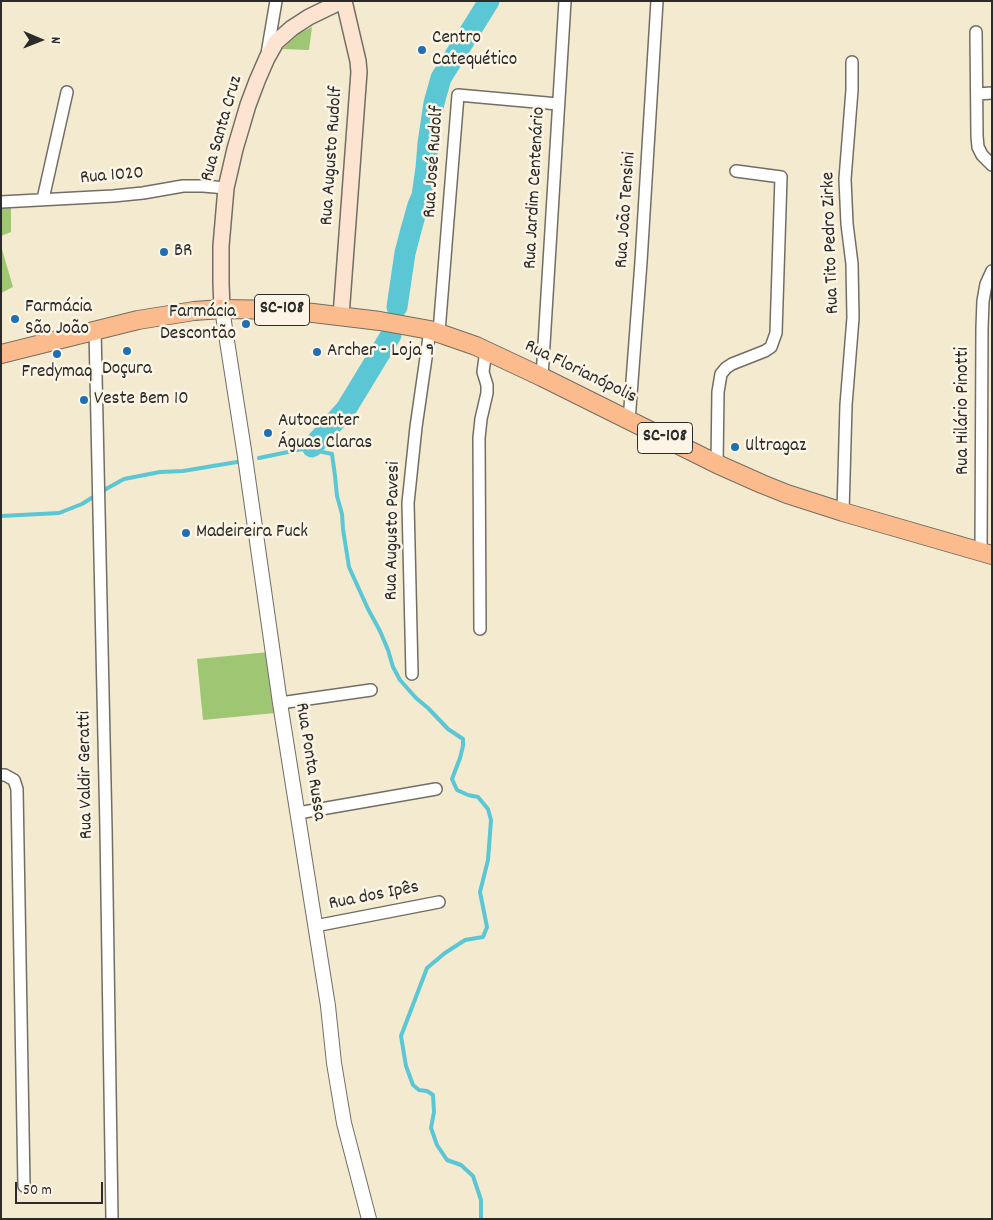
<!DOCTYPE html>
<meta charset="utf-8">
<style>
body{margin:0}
#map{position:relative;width:993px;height:1220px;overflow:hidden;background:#f4ead0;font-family:Dekko,sans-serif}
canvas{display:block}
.frame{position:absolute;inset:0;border:2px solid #2b2b2b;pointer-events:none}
.north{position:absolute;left:15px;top:15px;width:50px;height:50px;-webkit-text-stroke:4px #fcf5e5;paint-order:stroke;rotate:91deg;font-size:14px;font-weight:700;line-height:20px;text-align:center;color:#2b2b2b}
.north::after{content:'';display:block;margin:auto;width:18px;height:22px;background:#2b2b2b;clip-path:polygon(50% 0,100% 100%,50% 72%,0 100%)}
.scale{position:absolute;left:15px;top:1182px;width:88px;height:22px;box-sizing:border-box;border:2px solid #2b2b2b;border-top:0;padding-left:6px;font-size:15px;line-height:18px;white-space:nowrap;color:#2b2b2b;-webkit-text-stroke:4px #fcf5e5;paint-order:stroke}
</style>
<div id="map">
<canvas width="993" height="1220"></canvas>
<div class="frame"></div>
<div class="north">N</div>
<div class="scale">50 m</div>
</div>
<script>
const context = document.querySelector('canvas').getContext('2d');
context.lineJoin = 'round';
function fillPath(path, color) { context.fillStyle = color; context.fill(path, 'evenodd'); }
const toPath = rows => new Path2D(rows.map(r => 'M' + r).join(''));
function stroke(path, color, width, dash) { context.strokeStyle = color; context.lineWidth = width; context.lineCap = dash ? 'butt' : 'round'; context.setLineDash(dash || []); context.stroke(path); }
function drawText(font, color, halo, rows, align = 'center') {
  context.font = font + ' Dekko,sans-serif'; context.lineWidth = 5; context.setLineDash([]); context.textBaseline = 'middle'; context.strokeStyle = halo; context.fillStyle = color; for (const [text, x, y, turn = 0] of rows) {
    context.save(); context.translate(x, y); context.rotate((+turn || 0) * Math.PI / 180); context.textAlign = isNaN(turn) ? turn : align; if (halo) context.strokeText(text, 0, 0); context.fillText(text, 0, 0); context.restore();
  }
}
fillPath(toPath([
 [312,27,309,50,282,49,300,33],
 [1,207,11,207,11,232,1,236],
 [1,246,13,287,1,293],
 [269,652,275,713,203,720,197,659]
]), '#9fc773');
stroke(toPath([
 [259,458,312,447,318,451,332,454,335,476,337,496,342,514,343,529,349,567,368,609,380,631,388,650,393,667,400,680,416,698,428,708,448,729,463,739,463,746,460,758,452,779,457,790,468,795,478,797,488,809,491,820,488,860,480,892,487,927,483,937,465,940,445,953,427,968,401,1036,406,1066,413,1085,419,1090,427,1091,433,1095,434,1112,431,1128,437,1145,447,1160,461,1165,473,1176,481,1200,481,1219],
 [1,516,59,513,82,504,106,489,124,479,160,472,183,471,237,462]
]), '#5bc7d4', 4);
stroke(toPath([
 [397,307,405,253,411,230,418,205,422,196,426,168,428,143,434,103,441,78,489,1],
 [312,447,346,409,391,335]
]), '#5bc7d4', 21);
const minor = toPath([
 [976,32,977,136,978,147,982,155,992,165],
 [267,54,276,1],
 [977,94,992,93],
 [43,199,67,92],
 [1,202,113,196,143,193,183,186,203,186,226,188],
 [95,330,106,829,112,1219],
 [439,332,458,95,558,104],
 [542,377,565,1],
 [629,421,641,262,657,1],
 [717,464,718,392,721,374,726,368,732,364,765,351,771,347,776,333,781,177,736,171],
 [843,512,846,405,853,318,852,264,847,224,845,179,852,90,852,62],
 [981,552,982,328,983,301,986,284,992,271],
 [480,629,479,438,481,419,487,393,487,385,483,372,486,350],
 [412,674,408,503,416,427,430,330],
 [280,703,371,690],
 [1,775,5,775,14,780,17,789,24,1186],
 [298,813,436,789],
 [315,926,439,902]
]);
const tertiary = toPath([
 [222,309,244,450,280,703,328,1006,334,1063,344,1123,369,1219]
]);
const secondary = toPath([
 [222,309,221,283,221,246,226,188,235,149,248,105,257,81,267,58,276,42,292,28,309,17,342,1],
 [341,316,359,72,358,61,344,1]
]);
const primary = toPath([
 [1,354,138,320,194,311,222,309,285,310,313,313,380,321,430,330,476,346,542,377,717,464,762,484,787,494,843,512,992,555]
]);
stroke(minor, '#716e65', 14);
stroke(tertiary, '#716e65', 16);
stroke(secondary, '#716e65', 18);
stroke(primary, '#716e65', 20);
stroke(minor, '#fff', 11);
stroke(tertiary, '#fff', 14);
stroke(secondary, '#fde4d1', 15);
stroke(primary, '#fbbb8d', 18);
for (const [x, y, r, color] of [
 [422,50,5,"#1f6fb2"],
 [164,252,5,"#1f6fb2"],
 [15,319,5,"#1f6fb2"],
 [246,324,5,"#1f6fb2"],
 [127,351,5,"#1f6fb2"],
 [317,352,5,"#1f6fb2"],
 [57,354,5,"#1f6fb2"],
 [84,400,5,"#1f6fb2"],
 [268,433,5,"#1f6fb2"],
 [735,447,5,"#1f6fb2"],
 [186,533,5,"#1f6fb2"]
]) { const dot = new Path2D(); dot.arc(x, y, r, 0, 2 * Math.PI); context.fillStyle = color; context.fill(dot); stroke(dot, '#fcf5e5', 2); }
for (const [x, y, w] of [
 [282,310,55],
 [665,438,55]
]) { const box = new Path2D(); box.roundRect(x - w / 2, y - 15.5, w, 31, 4); context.fillStyle = '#fcf5e5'; context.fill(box); stroke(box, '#2b2b2b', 1); }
drawText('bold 18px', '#2b2b2b', null, [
 ["SC-108",282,310],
 ["SC-108",665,438]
]);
drawText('19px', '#2b2b2b', '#fcf5e5', [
 ["Centro",432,39],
 ["Catequético",432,61],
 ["BR",174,252],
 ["Farmácia",25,308],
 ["São João",25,330],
 ["Farmácia",236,313,"right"],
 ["Descontão",236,335,"right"],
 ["Archer - Loja 9",327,352],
 ["Doçura",127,370,"center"],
 ["Fredymaq",57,373,"center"],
 ["Veste Bem 10",94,400],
 ["Autocenter",278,422],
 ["Águas Claras",278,444],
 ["Ultragaz",745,447],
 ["Madeireira Fuck",196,533]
], 'left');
drawText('19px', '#2b2b2b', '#fcf5e5', [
 ["Rua Santa Cruz",223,129,-74],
 ["Rua Augusto Rudolf",333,156,-86],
 ["Rua José Rudolf",435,162,-86],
 ["Rua 1020",112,177,-5],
 ["Rua Jardim Centenário",536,188,-87],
 ["Rua João Tensini",627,210,-86],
 ["Rua Tito Pedro Zirke",832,243,-92],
 ["Rua Florianópolis",580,373,26],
 ["Rua Hilário Pinotti",964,411,-90],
 ["Rua Augusto Pavesi",394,531,-89],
 ["Rua Ponta Russa",309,762,81],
 ["Rua Valdir Geratti",87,775,-91],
 ["Rua dos Ipês",374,897,-11]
]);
</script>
